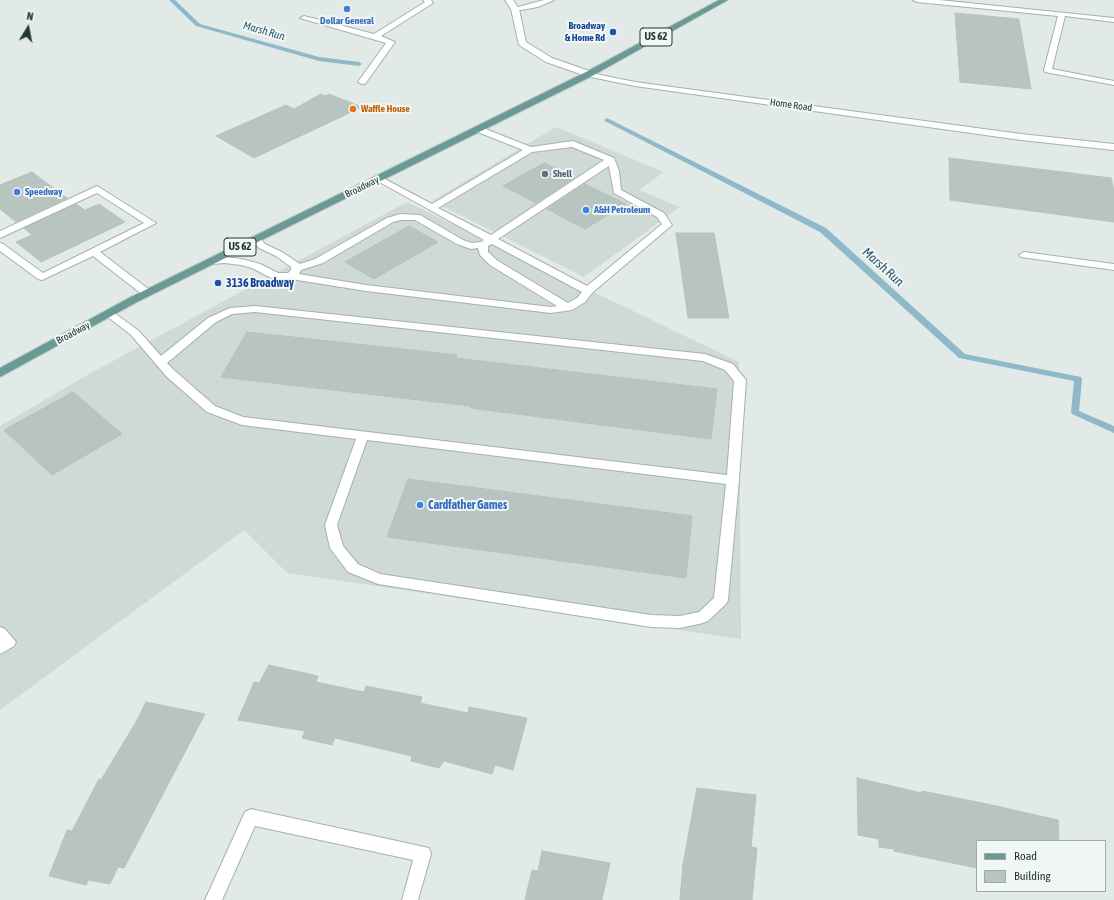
<!DOCTYPE html>
<style>
body{margin:0}
#map{position:relative;width:1114px;height:900px;overflow:hidden;background:#e1eae7;font-family:"Asap Condensed",sans-serif}
canvas{display:block}
.legend{position:absolute;left:976px;top:840px;width:130px;height:52px;box-sizing:border-box;background:#f1f7f5;border:1px solid #9faba8;margin:0;padding:5px 7px;list-style:none;font-size:12px;color:#233835}
.legend li{display:flex;align-items:center;gap:8px;height:20px}
.legend b{width:20px;border:1px solid #9faba8}
.north{position:absolute;left:8px;top:8px;width:40px;height:40px;-webkit-text-stroke:3px #f1f7f5;paint-order:stroke;rotate:10deg;font-size:11px;font-weight:700;line-height:16px;text-align:center;color:#233835}
.north::after{content:'';display:block;margin:auto;width:14px;height:18px;background:#233835;clip-path:polygon(50% 0,100% 100%,50% 72%,0 100%)}
</style>
<div id="map">
<canvas width="1114" height="900"></canvas>
<ul class="legend">
<li><b style="height:5px;background:#6a9a94"></b>Road</li>
<li><b style="height:11px;background:#b7c4c0"></b>Building</li>
</ul>
<div class="north">N</div>
</div>
<script>
const context = document.querySelector('canvas').getContext('2d');
context.lineJoin = 'round';
function fillPath(path, color) { context.fillStyle = color; context.fill(path, 'evenodd'); }
const toPath = rows => new Path2D(rows.map(r => 'M' + r).join(''));
function stroke(path, color, width, dash) { context.strokeStyle = color; context.lineWidth = width; context.lineCap = dash ? 'butt' : 'round'; context.setLineDash(dash || []); context.stroke(path); }
function drawText(font, color, halo, rows, align = 'center') {
  context.font = font + ' "Asap Condensed",sans-serif'; context.lineWidth = 4; context.setLineDash([]); context.textBaseline = 'middle'; context.strokeStyle = halo; context.fillStyle = color; for (const [text, x, y, turn = 0] of rows) {
    context.save(); context.translate(x, y); context.rotate((+turn || 0) * Math.PI / 180); context.textAlign = isNaN(turn) ? turn : align; if (halo) context.strokeText(text, 0, 0); context.fillText(text, 0, 0); context.restore();
  }
}
fillPath(toPath([
 [556,127,664,172,639,190,680,207,584,277,432,201],
 [407,202,739,362,741,639,287,573,244,530,0,710,0,426,89,374]
]), '#cfd9d6');
fillPath(toPath([
 [169,0,175,0,200,24,319,57,359,62,362,64,359,66,319,61,196,26,169,0],
 [607,118,826,228,965,354,1081,377,1082,379,1079,411,1114,426,1114,433,1072,414,1071,412,1074,381,959,358,820,232,605,121,604,120,607,118]
]), '#8fb9c9');
const building = toPath([
 [955,13,1019,19,1031,89,960,82,955,13],
 [321,94,325,96,329,94,362,107,254,158,216,136,286,105,294,109,321,94],
 [949,158,1111,178,1114,191,1114,222,950,200,949,158],
 [544,163,574,178,536,203,503,186,544,163],
 [32,172,67,198,16,222,0,209,0,185,32,172],
 [585,184,626,204,585,229,547,209,585,184],
 [76,204,85,210,99,204,125,222,41,262,16,242,32,235,24,228,76,204],
 [409,226,438,242,374,279,345,262,409,226],
 [676,233,714,233,729,318,688,318,676,233],
 [247,332,457,355,456,358,717,389,711,439,470,408,471,406,221,377,247,332],
 [73,392,122,434,52,475,4,430,73,392],
 [408,479,692,516,686,578,387,537,408,479],
 [269,665,318,676,316,682,364,692,366,686,422,697,420,703,468,713,469,707,527,718,513,770,495,765,492,774,444,761,439,768,411,761,412,756,335,738,332,745,302,738,305,731,238,720,254,682,259,683,269,665],
 [146,702,205,714,124,868,118,867,110,884,88,880,86,885,49,876,67,830,72,831,99,779,101,780,136,722,146,702],
 [857,778,922,793,922,791,987,804,1058,820,1059,841,977,841,977,868,894,851,894,849,879,847,879,839,858,835,857,778],
 [697,788,756,795,751,847,757,848,752,900,680,900,683,864,697,788],
 [542,851,610,863,602,900,525,900,532,870,538,871,542,851]
]);
fillPath(building, '#b7c4c0');
stroke(building, '#b4c3be', 1);
const service = toPath([
 [423,0,431,0,433,3,381,36,395,42,365,84,362,84,358,82,386,43,300,18,304,16,374,34,425,2,423,0],
 [544,0,554,0,538,7,515,11,511,9,544,0],
 [913,0,939,0,1114,18,1114,22,1065,16,1052,69,1114,81,1114,85,1045,72,1044,70,1058,16,917,2,913,0],
 [478,126,531,147,573,141,614,158,619,171,621,190,664,213,672,225,592,293,585,302,572,310,551,313,366,291,291,279,281,280,271,278,252,268,241,265,224,263,212,264,207,261,212,258,224,257,242,259,260,264,278,273,288,273,291,270,291,267,276,256,259,248,251,239,253,237,259,237,265,244,282,252,300,264,315,259,387,218,400,214,420,215,463,240,472,243,481,242,484,240,374,179,378,176,381,177,432,204,523,150,475,131,474,129,478,126],
 [572,147,604,160,491,235,438,208,532,152,572,147],
 [609,166,614,193,657,217,662,224,587,286,498,239,609,166],
 [401,220,415,220,457,244,471,249,478,248,480,255,490,265,557,306,551,307,366,285,299,274,301,270,323,263,393,222,401,220],
 [492,244,582,292,577,298,568,303,498,261,488,252,488,246,492,244],
 [97,186,156,223,100,252,151,291,152,293,151,295,143,295,93,256,42,280,38,279,0,251,0,243,3,244,43,273,144,223,97,193,0,238,0,231,97,186],
 [1024,252,1114,264,1114,270,1021,257,1019,255,1024,252],
 [255,306,705,354,733,364,746,380,739,480,728,600,726,604,708,621,703,623,680,628,651,627,378,584,348,572,330,548,325,525,356,439,242,425,207,412,167,377,131,335,104,314,109,311,113,312,139,331,161,356,208,318,230,308,255,306],
 [255,312,703,361,725,370,734,381,727,475,243,417,215,406,175,371,167,363,216,322,232,314,255,312],
 [367,440,726,484,714,598,699,612,680,616,651,615,380,574,358,564,343,546,337,525,367,440],
 [0,627,5,629,16,642,14,646,0,654,0,627],
 [251,809,429,848,431,854,418,900,402,900,413,860,255,826,222,900,205,900,245,812,251,809]
]);
const minor = toPath([
 [505,0,513,0,519,9,526,42,552,58,592,72,592,76,586,76,546,62,519,45,511,9,505,0]
]);
const tertiary = toPath([
 [586,72,635,82,1021,134,1114,144,1114,150,1021,140,635,86,586,76,586,72]
]);
const primary = toPath([
 [719,0,728,0,592,76,137,302,0,377,0,368,129,298,586,72,719,0]
]);
stroke(service, '#a4b1ae', 2);
stroke(minor, '#a4b1ae', 2);
stroke(tertiary, '#a4b1ae', 2);
stroke(primary, '#c1c7c6', 2);
fillPath(service, '#fff');
fillPath(minor, '#fff');
fillPath(tertiary, '#fff');
fillPath(primary, '#6a9a94');
for (const [x, y, r, color] of [
 [347,9,4,"#3f7fe0"],
 [613,32,4,"#1a4fb4"],
 [353,109,4,"#e8710a"],
 [545,174,4,"#5c6f8a"],
 [17,192,4,"#3f7fe0"],
 [586,210,4,"#3f7fe0"],
 [218,283,4,"#1a4fb4"],
 [420,505,4,"#3f7fe0"]
]) { const dot = new Path2D(); dot.arc(x, y, r, 0, 2 * Math.PI); context.fillStyle = color; context.fill(dot); stroke(dot, '#f1f7f5', 1.5); }
drawText('bold 10px', '#366cbe', '#f1f7f5', [
 ["Dollar General",347,21,"center"],
 ["Speedway",25,192],
 ["A&H Petroleum",594,210]
], 'left');
drawText('bold 10px', '#164399', '#f1f7f5', [
 ["Broadway",605,26],
 ["& Home Rd",605,38]
], 'right');
drawText('10px', '#233835', '#f1f7f5', [
 ["Home Road",791,105,8],
 ["Broadway",362,187,-26],
 ["Broadway",73,333,-28]
]);
drawText('bold 10px', '#c56008', '#f1f7f5', [
 ["Waffle House",361,109]
], 'left');
drawText('bold 10px', '#4e5e75', '#f1f7f5', [
 ["Shell",553,174]
], 'left');
drawText('italic 11px', '#24586d', '#f1f7f5', [
 ["Marsh Run",264,31,16]
]);
for (const [x, y, w] of [
 [656,37,32],
 [240,247,32]
]) { const box = new Path2D(); box.roundRect(x - w / 2, y - 9, w, 18, 3); context.fillStyle = '#f1f7f5'; context.fill(box); stroke(box, '#233835', 1); }
drawText('bold 11px', '#233835', null, [
 ["US 62",656,37],
 ["US 62",240,247]
]);
drawText('bold 12px', '#164399', '#f1f7f5', [
 ["3136 Broadway",226,283]
], 'left');
drawText('bold 12px', '#366cbe', '#f1f7f5', [
 ["Cardfather Games",428,505]
], 'left');
drawText('italic 13px', '#24586d', '#f1f7f5', [
 ["Marsh Run",883,267,42]
]);
</script>
